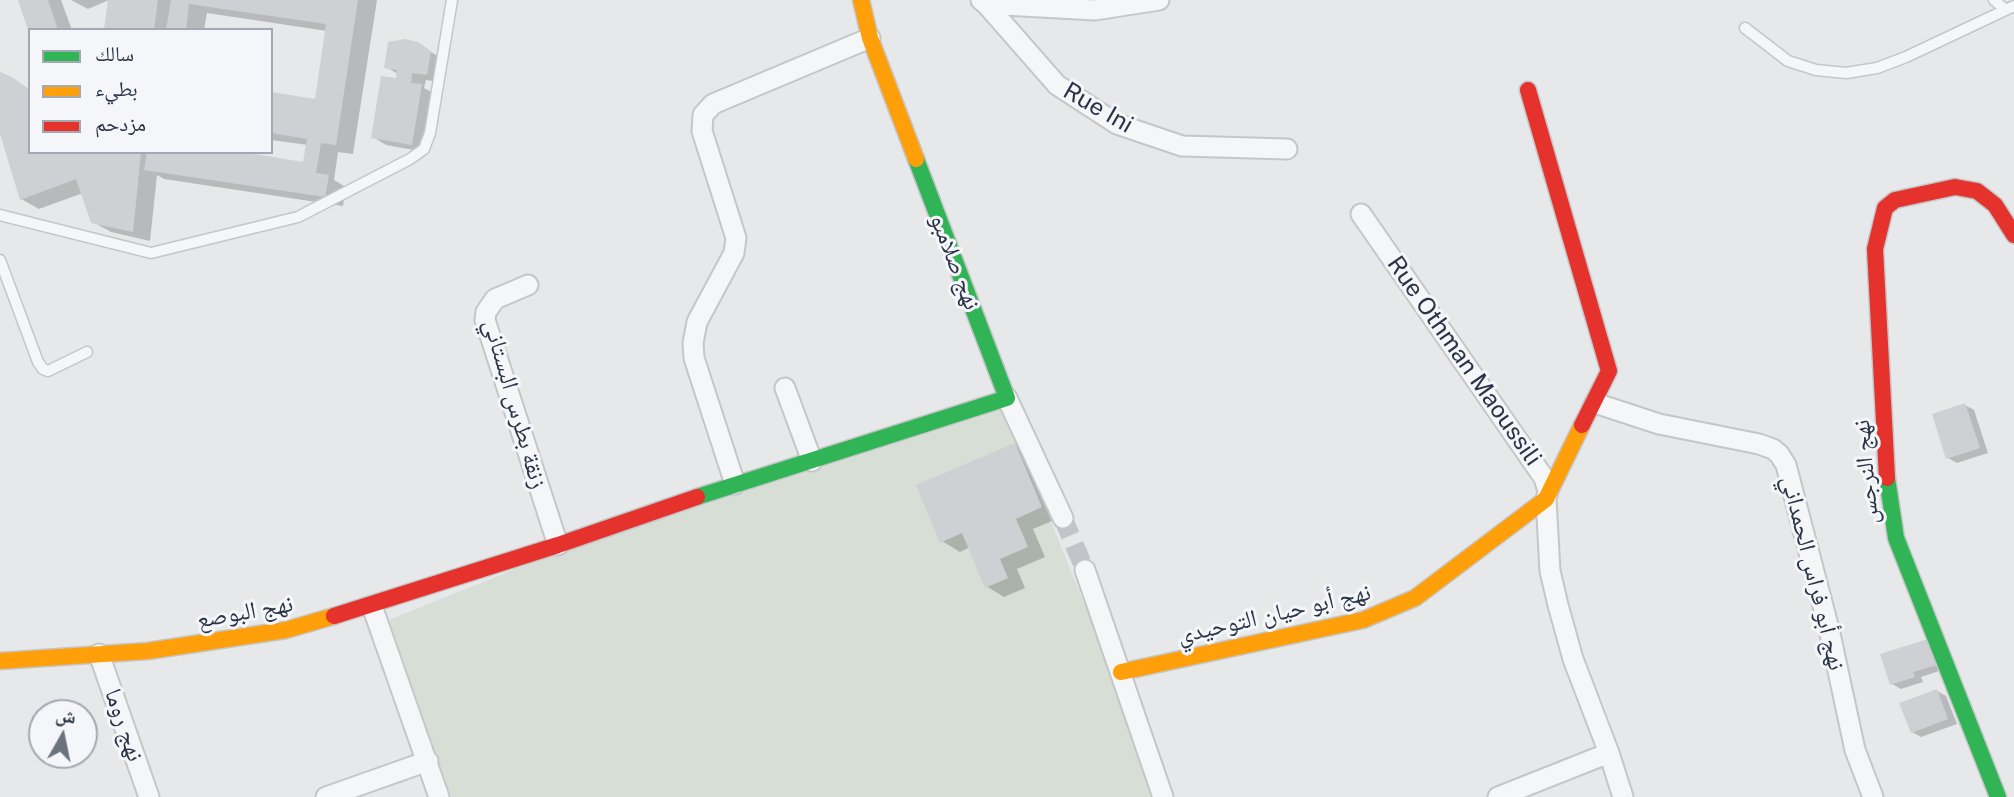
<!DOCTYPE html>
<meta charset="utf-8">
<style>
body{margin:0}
#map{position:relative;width:2014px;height:797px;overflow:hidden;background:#e6e8ea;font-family:"Public Sans","Noto Naskh Arabic",sans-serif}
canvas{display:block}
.legend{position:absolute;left:28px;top:28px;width:245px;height:126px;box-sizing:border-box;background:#f4f6f9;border:2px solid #a4a8b1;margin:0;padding:9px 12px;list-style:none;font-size:21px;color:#2b3445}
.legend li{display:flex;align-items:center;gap:14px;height:35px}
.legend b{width:35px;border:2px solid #a4a8b1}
.north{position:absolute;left:28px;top:699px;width:70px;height:70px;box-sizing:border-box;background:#f4f6f9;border:2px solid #a4a8b1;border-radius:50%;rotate:9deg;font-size:19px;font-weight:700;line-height:28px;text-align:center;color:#2b3445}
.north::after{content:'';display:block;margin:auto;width:24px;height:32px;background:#6c737f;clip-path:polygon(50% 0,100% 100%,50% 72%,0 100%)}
</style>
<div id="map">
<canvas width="2014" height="797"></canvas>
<ul class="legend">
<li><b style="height:9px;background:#30b455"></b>سالك</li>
<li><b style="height:9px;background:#ff9f0a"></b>بطيء</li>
<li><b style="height:9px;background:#e5322d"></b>مزدحم</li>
</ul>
<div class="north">ش</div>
</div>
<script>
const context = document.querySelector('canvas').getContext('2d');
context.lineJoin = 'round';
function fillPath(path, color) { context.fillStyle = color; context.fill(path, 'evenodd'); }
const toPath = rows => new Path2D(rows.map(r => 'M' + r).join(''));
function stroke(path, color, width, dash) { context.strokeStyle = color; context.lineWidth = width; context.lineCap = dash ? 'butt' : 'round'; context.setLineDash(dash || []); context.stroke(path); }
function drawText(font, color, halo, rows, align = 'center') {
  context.font = font + ' "Public Sans","Noto Naskh Arabic",sans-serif'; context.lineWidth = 6; context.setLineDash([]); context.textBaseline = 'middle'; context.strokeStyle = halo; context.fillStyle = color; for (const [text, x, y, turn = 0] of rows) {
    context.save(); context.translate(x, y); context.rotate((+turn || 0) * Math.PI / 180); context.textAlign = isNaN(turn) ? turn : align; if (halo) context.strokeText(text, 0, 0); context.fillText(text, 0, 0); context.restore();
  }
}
fillPath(toPath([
 [1005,409,1112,672,1154,797,451,797,389,620,560,551]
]), '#d6ded6');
fillPath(toPath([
 [20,0,61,0,72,30,30,30],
 [71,0,109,0,88,9],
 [110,0,377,0,353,154,338,152,334,180,346,187,343,206,164,179,157,175,150,241,111,232,93,222,83,193,39,209,21,199,0,127,0,74,30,90,30,152,232,152,305,164,308,145,271,140,271,94,317,100,327,31,207,13,204,30,106,30],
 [418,44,444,60,440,82,426,80,424,88,435,94,425,152,386,145,373,137,397,80,398,74,386,67],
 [1965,405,1974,410,1988,453,1957,463,1948,458],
 [1015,445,1032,455,1059,518,1033,529,1045,557,1017,569,1025,588,1004,597,986,586,970,547,960,552,942,541],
 [1928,641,1945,669,1921,677,1923,682,1901,689,1892,684],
 [1937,691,1946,696,1957,724,1921,737,1912,732]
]), '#0003');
fillPath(toPath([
 [18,0,48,0,58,30,28,30],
 [108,0,158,0,154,30,104,30],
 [171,0,358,0,336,145,321,143,316,173,329,175,325,197,144,170,147,152,243,152,303,162,307,139,271,133,271,92,315,99,326,24,189,4,186,30,166,30],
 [405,39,418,42,431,51,427,75,412,73,411,83,422,84,412,145,371,138,381,76,396,78,397,70,384,68,388,42],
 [0,72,12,77,30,90,30,152,141,152,133,232,91,223,76,179,20,200,0,134],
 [1965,403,1980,448,1946,459,1932,414],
 [1015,443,1042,507,1016,519,1028,547,1000,559,1008,578,985,588,962,533,940,543,916,485],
 [1928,639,1937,665,1913,672,1915,677,1890,685,1880,654],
 [1937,689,1948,719,1911,733,1899,703]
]), '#ced0d3');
stroke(toPath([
 [1063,518,1085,570]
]), '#c1c4c9', 19, [19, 10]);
const lane = toPath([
 [1994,0,2006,10],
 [1745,28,1788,61,1816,70,1846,73,1877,68,1906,57,2014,6],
 [0,215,151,253,298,217,410,159,424,149,430,133,452,0],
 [0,260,38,362,43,369,48,371,87,352]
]);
const street = toPath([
 [981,0,986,4,1095,10,1159,0],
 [986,4,1057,85,1117,124,1182,146,1287,149],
 [1361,214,1544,478,1548,491,1546,499,1550,571,1558,605,1573,659,1609,753,1623,797],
 [528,285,495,299,486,312,485,320,558,545],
 [785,388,812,461],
 [1007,398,1063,518],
 [1595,403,1659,424,1759,444,1773,449,1779,454,1786,465,1829,629,1855,750,1873,797],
 [735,484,694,358,693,343,697,322,734,253,736,238,702,131,703,115,713,104,870,38],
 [1085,570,1163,797],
 [372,606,439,797],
 [99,654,149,797],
 [326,797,428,761],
 [1498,797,1609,753]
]);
const fast = toPath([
 [1887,478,1896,538,1998,797],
 [697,497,1007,398,916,159]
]);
const slow = toPath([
 [861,0,870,38,916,159],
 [0,661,148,651,286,630,334,616],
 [1121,672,1363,620,1415,598,1546,499,1582,425]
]);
const jam = toPath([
 [1528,90,1609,371,1582,425],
 [1887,478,1875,249,1885,208,1895,200,1955,187,1977,191,1995,205,2014,235],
 [334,616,558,545,697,497]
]);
stroke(lane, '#c4c6c8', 13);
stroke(street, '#c4c6c8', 23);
stroke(fast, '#c4c6c8', 19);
stroke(slow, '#c4c6c8', 19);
stroke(jam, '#c4c6c8', 19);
stroke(lane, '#f5f6f7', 10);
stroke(street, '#f5f6f7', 19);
stroke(fast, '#30b455', 16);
stroke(slow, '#ff9f0a', 16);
stroke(jam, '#e5322d', 16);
drawText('24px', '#2b3445', '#f4f6f9', [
 ["Rue Ini",1098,108,30],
 ["نهج صلامبو",955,262,69],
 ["Rue Othman Maoussili",1464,361,55],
 ["زنقة بطرس البستاني",515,404,74],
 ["نهج النرجس",1866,472,-95],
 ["نهج أبو فراس الحمداني",1813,573,76],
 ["نهج البوصع",245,612,-10],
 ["نهج أبو حيان التوحيدي",1274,614,-13],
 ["نهج روما",124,725,71]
]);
</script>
